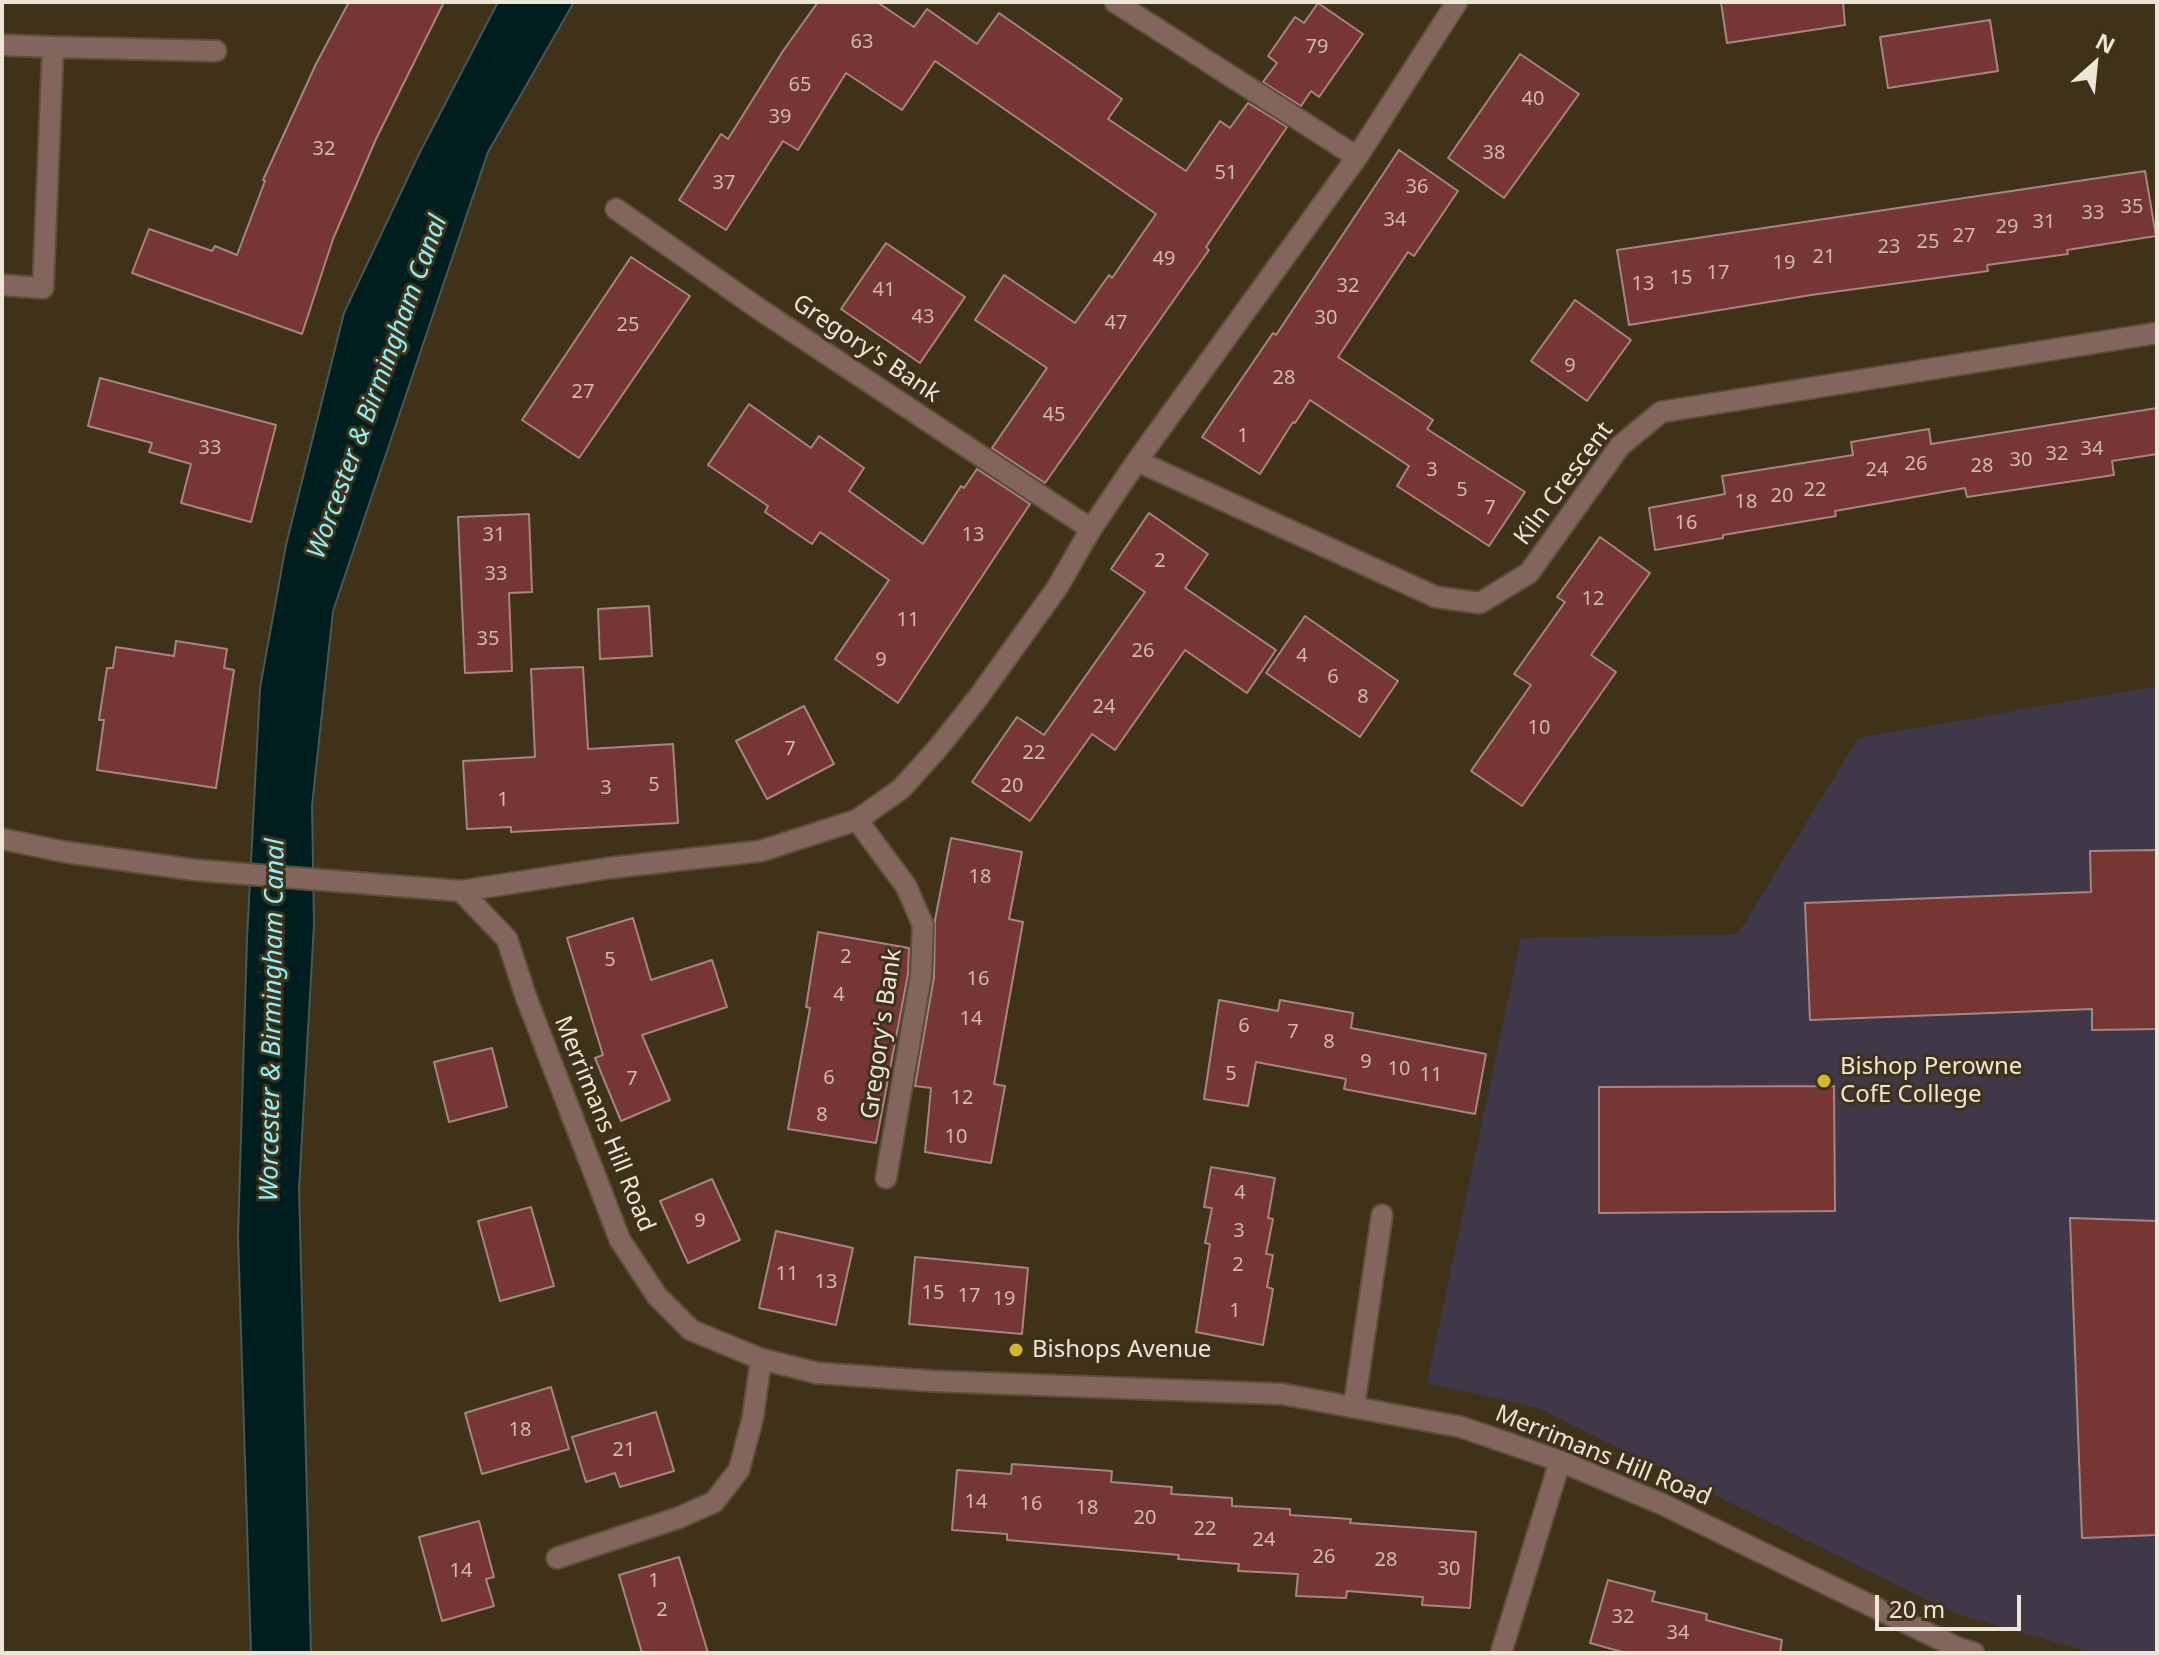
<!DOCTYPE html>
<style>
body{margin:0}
#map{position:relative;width:2159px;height:1655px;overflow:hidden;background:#3f3219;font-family:"Noto Sans",sans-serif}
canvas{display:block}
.frame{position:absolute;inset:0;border:4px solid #ede6d7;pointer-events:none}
.north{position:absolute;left:2055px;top:24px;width:80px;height:80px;-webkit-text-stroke:6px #3f3219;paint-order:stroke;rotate:27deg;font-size:22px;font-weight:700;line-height:32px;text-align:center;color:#ede6d7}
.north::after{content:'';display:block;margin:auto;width:28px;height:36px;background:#ede6d7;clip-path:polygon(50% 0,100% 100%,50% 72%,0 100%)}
.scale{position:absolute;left:1875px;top:1595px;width:146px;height:36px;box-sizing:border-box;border:4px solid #ede6d7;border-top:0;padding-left:10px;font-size:24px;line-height:28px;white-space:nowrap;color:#ede6d7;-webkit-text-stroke:6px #3f3219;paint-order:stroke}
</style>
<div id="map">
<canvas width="2159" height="1655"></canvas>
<div class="frame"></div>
<div class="north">N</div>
<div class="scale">20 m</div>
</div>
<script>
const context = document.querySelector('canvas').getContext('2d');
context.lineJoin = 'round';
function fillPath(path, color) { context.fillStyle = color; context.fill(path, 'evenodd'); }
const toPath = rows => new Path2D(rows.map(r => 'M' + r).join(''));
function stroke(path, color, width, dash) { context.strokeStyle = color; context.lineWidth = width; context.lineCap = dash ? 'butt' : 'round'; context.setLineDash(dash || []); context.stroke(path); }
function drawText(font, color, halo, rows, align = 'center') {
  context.font = font + ' "Noto Sans",sans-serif'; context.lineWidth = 6; context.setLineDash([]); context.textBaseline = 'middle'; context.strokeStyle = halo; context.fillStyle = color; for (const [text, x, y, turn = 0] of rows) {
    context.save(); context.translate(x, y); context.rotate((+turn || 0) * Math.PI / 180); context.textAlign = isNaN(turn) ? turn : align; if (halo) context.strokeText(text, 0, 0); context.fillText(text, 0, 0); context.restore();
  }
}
fillPath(toPath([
 [2157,686,2157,1653,2094,1653,1954,1613,1538,1408,1427,1383,1521,938,1738,934,1858,738]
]), '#3f3849');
const water = toPath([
 [498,2,574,2,488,152,333,611,312,806,314,924,299,1189,311,1653,251,1653,238,1236,247,939,260,688,286,545,344,313,419,154,498,2]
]);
fillPath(water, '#001d20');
stroke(water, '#475957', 2);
const building = toPath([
 [349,2,444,2,376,139,333,239,302,334,132,273,149,229,212,251,215,246,237,255,265,181,263,180,316,64,349,2],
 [818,2,877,2,914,27,927,9,977,44,999,13,1122,99,1108,119,1186,171,1220,121,1230,128,1248,103,1287,127,1206,247,1209,250,1045,483,992,448,1047,368,975,320,1004,275,1075,323,1109,275,1112,278,1156,214,935,61,902,110,846,73,798,150,783,141,726,230,679,200,721,134,728,139,783,51,818,2],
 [1721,2,1843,2,1845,25,1727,43,1721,2],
 [1318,3,1363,34,1319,97,1311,91,1301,106,1263,82,1277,63,1268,56,1295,17,1304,23,1318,3],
 [1990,20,1998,71,1888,88,1880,37,1990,20],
 [1520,54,1579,94,1504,198,1448,158,1520,54],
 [1399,150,1458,191,1414,256,1408,252,1338,357,1433,420,1427,429,1525,492,1489,546,1397,486,1409,466,1310,400,1295,423,1293,422,1260,474,1202,437,1273,333,1276,335,1399,150],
 [2145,171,2156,236,2067,250,2068,254,1987,265,1988,271,1811,295,1629,325,1617,250,2145,171],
 [886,243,965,297,920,363,841,309,886,243],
 [631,257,690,296,579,458,522,420,631,257],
 [1575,300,1631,340,1587,401,1531,361,1575,300],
 [100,378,276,425,251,522,181,503,191,464,149,452,152,443,88,426,100,378],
 [749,404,811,448,819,436,864,468,849,491,923,544,961,486,964,488,977,469,1030,504,898,703,835,659,889,580,820,532,812,544,765,512,768,506,708,465,749,404],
 [2157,408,2157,454,2112,461,2114,475,1967,497,1965,488,1903,499,1835,511,1836,516,1723,535,1723,538,1655,550,1649,508,1725,494,1722,476,1853,455,1851,442,1929,429,1931,444,2157,408],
 [1149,513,1208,554,1185,588,1276,650,1247,693,1185,650,1115,750,1092,734,1030,821,972,782,1017,717,1044,735,1145,592,1111,569,1149,513],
 [529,514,532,592,509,593,512,671,465,673,458,517,529,514],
 [1600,537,1650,573,1591,655,1616,672,1522,806,1471,771,1531,685,1514,674,1565,602,1557,597,1600,537],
 [649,606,652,656,600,659,598,609,649,606],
 [1305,616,1398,681,1360,737,1266,673,1305,616],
 [176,641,227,649,224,668,234,670,216,788,97,770,104,720,99,720,107,668,113,668,116,647,174,656,176,641],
 [583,667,588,749,673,744,678,823,511,832,511,827,467,829,463,761,535,757,531,669,583,667],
 [804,706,834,764,767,799,736,741,804,706],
 [951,838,1022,852,1009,919,1023,922,994,1084,1005,1086,991,1163,925,1152,931,1088,915,1086,934,977,935,920,951,838],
 [2157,850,2157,1029,2092,1030,2092,1009,1810,1020,1805,903,2091,892,2090,851,2157,850],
 [633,918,651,980,712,960,727,1007,642,1035,670,1100,621,1121,595,1058,603,1055,567,938,633,918],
 [818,932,909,948,908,974,876,1143,788,1129,810,1008,806,1007,818,932],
 [1219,1000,1278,1011,1280,1000,1353,1013,1351,1028,1486,1054,1475,1114,1344,1089,1346,1079,1256,1062,1248,1106,1204,1099,1219,1000],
 [492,1048,507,1107,449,1122,434,1062,492,1048],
 [1834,1086,1835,1211,1599,1213,1599,1087,1834,1086],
 [1211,1167,1275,1178,1268,1218,1273,1219,1266,1254,1273,1255,1267,1287,1273,1289,1263,1345,1196,1332,1210,1244,1205,1243,1212,1208,1204,1207,1211,1167],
 [712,1179,740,1240,688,1263,660,1201,712,1179],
 [531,1207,554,1286,500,1301,478,1221,531,1207],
 [2070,1218,2157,1221,2157,1535,2082,1538,2070,1218],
 [776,1231,853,1248,836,1325,759,1308,776,1231],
 [915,1257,1028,1268,1022,1334,909,1324,915,1257],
 [551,1387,569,1449,482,1474,465,1413,551,1387],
 [656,1412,674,1471,620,1487,615,1473,586,1482,572,1437,656,1412],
 [1012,1464,1112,1471,1111,1482,1172,1487,1171,1494,1232,1498,1232,1506,1290,1509,1290,1515,1351,1519,1350,1523,1476,1532,1470,1608,1422,1605,1423,1597,1347,1591,1346,1598,1296,1596,1298,1574,1238,1571,1239,1564,1178,1559,1179,1555,1007,1540,1007,1534,952,1530,957,1470,1011,1474,1012,1464],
 [479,1521,494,1577,486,1579,494,1606,442,1621,419,1537,479,1521],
 [679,1557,708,1653,642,1653,619,1575,679,1557],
 [1608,1580,1655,1592,1652,1601,1707,1614,1706,1620,1782,1640,1780,1653,1626,1653,1590,1643,1608,1580]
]);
fillPath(building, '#753634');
stroke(building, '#a78583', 2);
const minor = toPath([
 [1115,2,1357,157],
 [2,45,53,47,43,288,2,285],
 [53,47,216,51],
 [616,209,762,311,1091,529],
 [1137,461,1436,597,1480,603,1529,573,1620,446,1661,412,2157,333],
 [857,820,906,886,923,925,921,975,886,1178],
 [2,839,65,852,195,870,461,891,609,868,761,851,857,820,901,789,938,748,977,699,1057,588,1091,529,1137,461,1357,157,1457,2],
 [461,891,507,939,526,997,620,1240,657,1296,691,1330,761,1359,817,1373,932,1381,1282,1394,1461,1427,1560,1461,1662,1504,1958,1648,1974,1653],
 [1354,1406,1382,1215],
 [557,1558,678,1518,714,1502,739,1470,753,1417,761,1359],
 [1501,1653,1560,1461]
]);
stroke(minor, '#5b4f37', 24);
stroke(minor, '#83655e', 20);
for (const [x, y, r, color] of [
 [1824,1081,8,"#d4b635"],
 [1016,1350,8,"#d4b635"]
]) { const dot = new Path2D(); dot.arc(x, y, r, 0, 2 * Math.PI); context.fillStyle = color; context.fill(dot); stroke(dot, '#3f3219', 3); }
drawText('20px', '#cfbaae', null, [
 ["63",862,42],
 ["79",1317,47],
 ["65",800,85],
 ["40",1533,99],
 ["39",780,117],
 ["32",324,149],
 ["38",1494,153],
 ["51",1226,173],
 ["37",724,183],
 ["36",1417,187],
 ["35",2132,207],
 ["33",2093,213],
 ["34",1395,220],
 ["31",2044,222],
 ["29",2007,227],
 ["27",1964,236],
 ["25",1928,242],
 ["23",1889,247],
 ["21",1824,257],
 ["49",1164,259],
 ["19",1784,263],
 ["17",1718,273],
 ["15",1681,278],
 ["13",1643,284],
 ["32",1348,286],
 ["41",884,290],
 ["43",923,317],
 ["30",1326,318],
 ["47",1116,323],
 ["25",628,325],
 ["9",1570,366],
 ["28",1284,378],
 ["27",583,392],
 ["45",1054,415],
 ["1",1243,436],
 ["33",210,448],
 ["34",2092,449],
 ["32",2057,454],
 ["30",2021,460],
 ["26",1916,464],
 ["28",1982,466],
 ["3",1432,470],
 ["24",1877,470],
 ["5",1462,490],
 ["22",1815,490],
 ["20",1782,496],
 ["18",1746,502],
 ["7",1490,508],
 ["16",1686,523],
 ["31",494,535],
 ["13",973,535],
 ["2",1160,561],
 ["33",496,574],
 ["12",1593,599],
 ["11",908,620],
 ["35",488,639],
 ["26",1143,651],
 ["4",1302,656],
 ["9",881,660],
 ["6",1333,677],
 ["8",1363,697],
 ["24",1104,707],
 ["10",1539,728],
 ["7",790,749],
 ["22",1034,753],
 ["5",654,785],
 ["20",1012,786],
 ["3",606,788],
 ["1",503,800],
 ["18",980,877],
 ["2",846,957],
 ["5",610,960],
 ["16",978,979],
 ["4",839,995],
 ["14",971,1019],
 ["6",1244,1026],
 ["7",1293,1032],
 ["8",1329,1042],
 ["9",1366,1062],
 ["10",1399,1069],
 ["5",1231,1074],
 ["11",1431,1075],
 ["6",829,1078],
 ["7",632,1079],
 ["12",962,1098],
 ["8",822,1115],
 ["10",956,1137],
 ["4",1240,1193],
 ["9",700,1221],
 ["3",1239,1231],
 ["2",1238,1265],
 ["11",787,1274],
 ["13",826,1282],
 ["15",933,1293],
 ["17",969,1296],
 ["19",1004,1299],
 ["1",1235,1311],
 ["18",520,1430],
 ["21",624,1450],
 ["14",976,1502],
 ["16",1031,1504],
 ["18",1087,1508],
 ["20",1145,1518],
 ["22",1205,1529],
 ["24",1264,1540],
 ["26",1324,1557],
 ["28",1386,1560],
 ["30",1449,1569],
 ["14",461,1571],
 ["1",654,1581],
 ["2",662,1610],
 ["32",1623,1617],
 ["34",1678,1633]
]);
drawText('24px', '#ede6d7', '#3f3219', [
 ["Gregory's Bank",866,349,34],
 ["Kiln Crescent",1564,484,-53],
 ["Gregory's Bank",882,1034,-82],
 ["Merrimans Hill Road",604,1124,68],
 ["Merrimans Hill Road",1603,1456,22]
]);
drawText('24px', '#ede6d7', '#3f3219', [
 ["Bishop Perowne",1840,1067],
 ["CofE College",1840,1095],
 ["Bishops Avenue",1032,1350]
], 'left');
drawText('italic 26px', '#8cf1fb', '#3f3219', [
 ["Worcester & Birmingham Canal",378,387,-70],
 ["Worcester & Birmingham Canal",273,1020,-89]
]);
</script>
